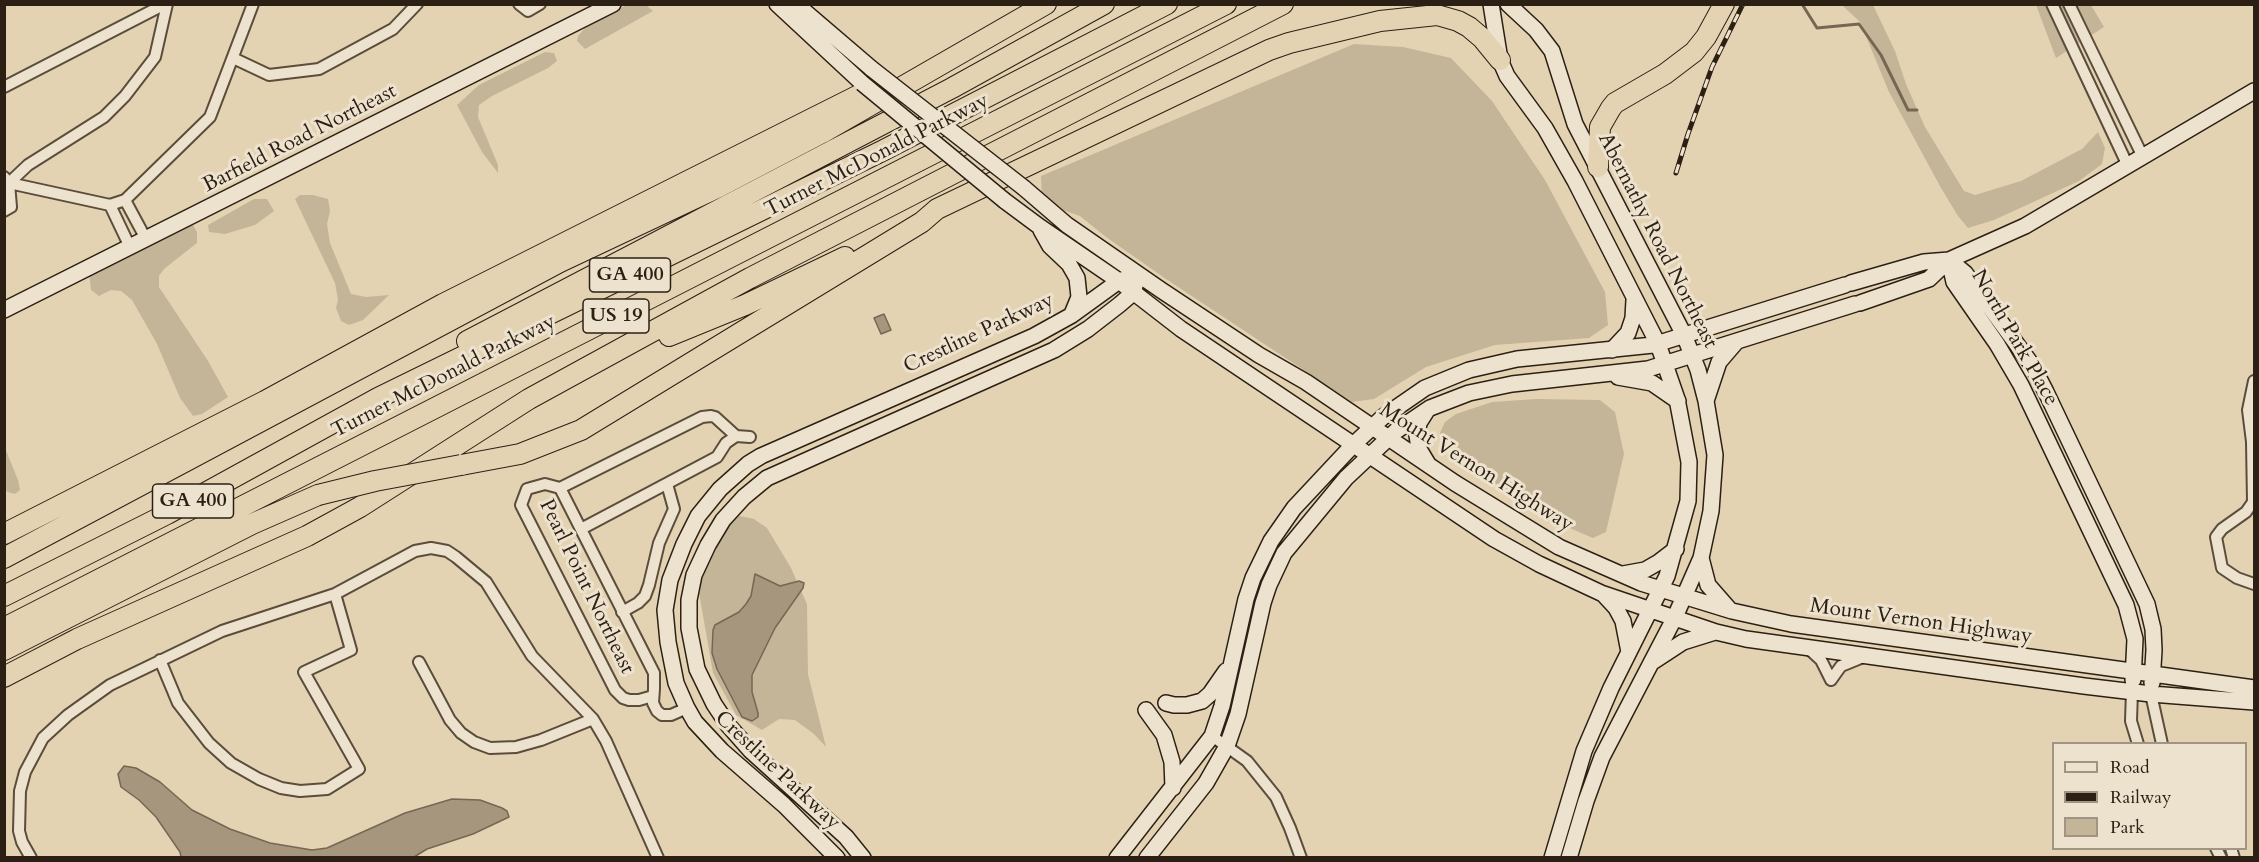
<!DOCTYPE html>
<style>
body{margin:0}
#map{position:relative;width:2259px;height:862px;overflow:hidden;background:#e4d3b3;font-family:Cardo,serif}
canvas{display:block}
.frame{position:absolute;inset:0;border:6px solid #2c2015;pointer-events:none}
.legend{position:absolute;left:2052px;top:742px;width:195px;height:108px;box-sizing:border-box;background:#ede2ce;border:2px solid #a09484;margin:0;padding:8px 10px;list-style:none;font-size:18px;color:#2c2015}
.legend li{display:flex;align-items:center;gap:12px;height:30px}
.legend b{width:30px;border:2px solid #a09484}
</style>
<div id="map">
<canvas width="2259" height="862"></canvas>
<div class="frame"></div>
<ul class="legend">
<li><b style="height:8px;background:#ede2ce"></b>Road</li>
<li><b style="height:8px;background:#2c2015"></b>Railway</li>
<li><b style="height:16px;background:#c5b598"></b>Park</li>
</ul>
</div>
<script>
const context = document.querySelector('canvas').getContext('2d');
context.lineJoin = 'round';
function fillPath(path, color) { context.fillStyle = color; context.fill(path, 'evenodd'); }
const toPath = rows => new Path2D(rows.map(r => 'M' + r).join(''));
function stroke(path, color, width, dash) { context.strokeStyle = color; context.lineWidth = width; context.lineCap = dash ? 'butt' : 'round'; context.setLineDash(dash || []); context.stroke(path); }
function drawText(font, color, halo, rows, align = 'center') {
  context.font = font + ' Cardo,serif'; context.lineWidth = 6; context.setLineDash([]); context.textBaseline = 'middle'; context.strokeStyle = halo; context.fillStyle = color; for (const [text, x, y, turn = 0] of rows) {
    context.save(); context.translate(x, y); context.rotate((+turn || 0) * Math.PI / 180); context.textAlign = isNaN(turn) ? turn : align; if (halo) context.strokeText(text, 0, 0); context.fillText(text, 0, 0); context.restore();
  }
}
fillPath(toPath([
 [628,4,646,5,653,11,585,49,577,41,578,36,585,28],
 [1842,5,1873,5,1895,51,1906,84,1925,127,1964,191,1975,195,2021,181,2082,149,2098,132,2105,148,2102,164,2079,181,1994,220,1968,228,1958,216,1941,188,1889,92,1860,22],
 [2036,5,2091,5,2104,27,2056,58],
 [1354,44,1403,47,1451,58,1492,101,1545,180,1605,292,1608,325,1589,338,1495,345,1426,367,1374,399,1352,402,1166,279,1106,237,1080,216,1042,203,1041,176],
 [545,52,554,53,557,61,548,68,492,96,479,105,478,117,498,165,498,173,482,152,457,105,479,85],
 [300,195,313,195,328,199,330,211,327,224,330,243,351,294,366,297,389,295,363,320,349,325,341,321,336,308,338,300,335,283,295,199],
 [254,199,267,199,274,211,255,225,225,234,209,232,208,225],
 [184,225,193,225,197,232,197,243,164,269,159,276,159,287,208,361,228,397,202,414,193,416,180,398,157,344,132,300,121,291,111,290,99,296,91,290,89,272],
 [1536,399,1600,400,1615,412,1624,454,1606,532,1593,538,1565,526,1498,486,1443,446,1440,433,1445,422,1456,414,1492,402],
 [5,448,18,480,20,490,15,494,7,492,5,487],
 [735,515,754,519,767,528,791,568,807,604,808,674,826,747,814,734,795,720,779,719,762,730,736,715,713,673,698,587,726,528]
]), '#c5b598');
const water = toPath([
 [884,314,891,330,881,334,874,318,884,314],
 [755,574,780,586,799,581,804,583,803,588,775,628,752,675,752,692,758,713,758,717,752,721,742,717,717,669,712,653,713,630,715,625,739,612,746,604,751,596,755,574],
 [124,766,136,768,160,782,192,810,230,829,270,843,312,850,327,848,405,813,452,799,480,800,502,808,507,811,509,817,473,834,427,849,414,857,181,857,180,852,156,817,139,800,121,787,118,774,124,766]
]);
fillPath(water, '#a5967d');
stroke(water, '#756753', 1.5);
stroke(toPath([
 [1802,4,1817,28,1859,24,1881,55,1908,110,1917,110]
]), '#756753', 3);
const street = toPath([
 [519,4,528,11,540,4],
 [2052,4,2128,166],
 [2069,4,2143,157],
 [233,58,269,75,319,69,393,29,417,4],
 [4,87,165,4],
 [4,177,9,183,110,205,125,200,210,117,253,4],
 [125,200,146,239],
 [110,205,130,247],
 [4,211,11,207,9,183,28,165,104,117,125,96,155,57,167,4],
 [2254,381,2248,410,2252,442,2253,502,2246,512,2222,529,2216,537,2222,568,2237,578,2254,584],
 [736,436,750,437],
 [560,488,702,417,711,416,715,417,736,436],
 [581,529,717,457,726,443,736,436],
 [622,612,638,603,645,596,649,585,659,543,674,509,667,484],
 [1809,649,1821,660,1831,680],
 [160,660,178,703,209,743,231,763,259,779,281,788,300,791,327,789,359,769,304,672,351,650,335,594],
 [419,662,450,720,461,733,474,742,490,748,516,747,541,740,593,719],
 [1831,680,1841,666,1863,657],
 [2132,691,2131,721,2138,744],
 [2151,694,2162,744],
 [653,696,639,700,629,700,623,698,615,690,521,505,527,489,545,484,560,488,654,673,654,689,653,703,657,711,662,715,671,715,687,708],
 [1212,736,1247,761,1276,797,1290,828,1301,858],
 [2216,848,2221,858],
 [2231,848,2234,858],
 [31,858,22,842,19,831,20,791,25,772,43,738,68,715,110,685,222,631,335,594,415,551,431,548,447,551,456,557,486,582,532,656,593,719,606,741,658,858]
]);
const secondary = toPath([
 [777,4,862,83],
 [796,4,872,69],
 [1491,4,1500,60,1507,76,1545,128,1575,181,1658,344,1677,399,1689,462,1688,501,1667,576,1611,688,1584,751,1552,858],
 [1508,4,1536,30,1552,51,1575,124,1684,335,1698,370,1706,401,1715,455,1711,511,1701,558,1675,617,1602,757,1586,801,1569,858],
 [1024,188,1067,225,1161,290,1259,355,1306,382,1455,483,1559,547,1641,583,1732,611,1791,624,2254,688],
 [1005,201,1040,227,1119,281,1181,329,1494,539,1539,564,1601,593,1716,632,1746,639,2084,686,2151,694,2254,702],
 [1041,230,1050,246,1069,264,1077,278,1079,297,1072,314],
 [1949,260,1965,273,1978,291,2032,365,2046,392,2147,604,2153,629,2154,650,2152,683],
 [1949,260,1954,282,1997,344,2021,385,2126,605,2135,639,2133,680],
 [1851,283,1924,262,1949,260,2025,226,2254,91],
 [1860,303,1929,279,1949,260],
 [4,310,613,4],
 [1612,350,1628,333,1633,318,1634,300],
 [1618,377,1652,383,1678,401],
 [1706,401,1719,362,1737,341],
 [1426,412,1419,423,1417,435,1419,449,1428,464],
 [1701,558,1708,585,1729,609],
 [1623,574,1645,570,1659,562,1676,549],
 [1604,595,1616,608,1623,621,1629,652],
 [1654,661,1683,642,1715,632],
 [1166,703,1174,705,1187,705,1202,701,1210,694,1226,671],
 [1146,710,1164,735,1172,762,1173,788],
 [837,858,784,805,722,751,695,722,687,708,676,683,668,642,665,610,670,580,684,544,698,516,720,489,748,464,761,456,1034,336,1072,315,1119,281,1127,278],
 [863,858,846,837,751,751,728,725,714,704,697,669,689,628,689,600,694,575,708,545,723,520,744,497,767,478,1054,350,1088,329,1119,305,1133,293,1135,286],
 [1117,858,1212,736,1222,706,1246,599,1253,578,1271,541,1294,508,1353,445,1383,417,1425,388,1469,370,1517,359,1653,345,1845,285],
 [1147,858,1206,783,1227,746,1238,714,1263,603,1269,585,1284,553,1346,478,1396,431,1430,408,1469,393,1512,384,1648,369,1855,304]
]);
const highway = toPath([
 [1598,167,1600,127,1611,108,1615,103,1665,74,1694,52,1706,37,1724,4],
 [669,336,745,305,845,257],
 [467,341,952,88,1104,4],
 [461,465,520,454,581,430,922,222,937,209,1269,50,1289,43,1380,21,1437,15,1458,21,1469,27,1482,38,1500,60],
 [4,534,265,401,443,304,865,92],
 [4,558,560,262,719,187,822,133,1046,4],
 [4,596,167,514,378,398,882,151,1167,4],
 [4,628,1226,4],
 [4,650,252,524,318,495],
 [4,677,77,639,307,536,360,507,529,399,750,278,1283,4]
]);
stroke(street, '#5a4d3c', 14);
stroke(secondary, '#2c2015', 18);
stroke(highway, '#2c2015', 22);
stroke(street, '#ede2ce', 10);
stroke(secondary, '#ede2ce', 15);
stroke(highway, '#e4d3b3', 20);
const rail = toPath([
 [1676,173,1688,134,1712,67,1743,4]
]);
stroke(rail, '#2c2015', 5);
stroke(rail, '#ede2ce', 3, [9]);
const secondaryBridge = toPath([
 [872,69,1024,188],
 [862,83,1005,201]
]);
const highwayBridge = toPath([
 [318,495,375,481,461,465]
]);
stroke(secondaryBridge, '#2c2015', 18, []);
stroke(highwayBridge, '#2c2015', 22, []);
stroke(secondaryBridge, '#ede2ce', 15);
stroke(highwayBridge, '#e4d3b3', 20);
for (const [x, y, w] of [
 [630,275,81],
 [616,316,66],
 [193,501,81]
]) { const box = new Path2D(); box.roundRect(x - w / 2, y - 17, w, 34, 4.5); context.fillStyle = '#ede2ce'; context.fill(box); stroke(box, '#2c2015', 1.5); }
drawText('bold 20px', '#2c2015', null, [
 ["GA 400",630,275],
 ["US 19",616,316],
 ["GA 400",193,501]
]);
drawText('21px', '#2c2015', '#ede2ce', [
 ["Barfield Road Northeast",300,139,-27],
 ["Turner McDonald Parkway",877,156,-27],
 ["Abernathy Road Northeast",1657,241,63],
 ["Crestline Parkway",979,334,-25],
 ["North Park Place",2014,338,60],
 ["Turner McDonald Parkway",444,377,-27],
 ["Mount Vernon Highway",1476,468,32],
 ["Pearl Point Northeast",586,587,64],
 ["Mount Vernon Highway",1921,622,8],
 ["Crestline Parkway",777,771,43]
]);
</script>
